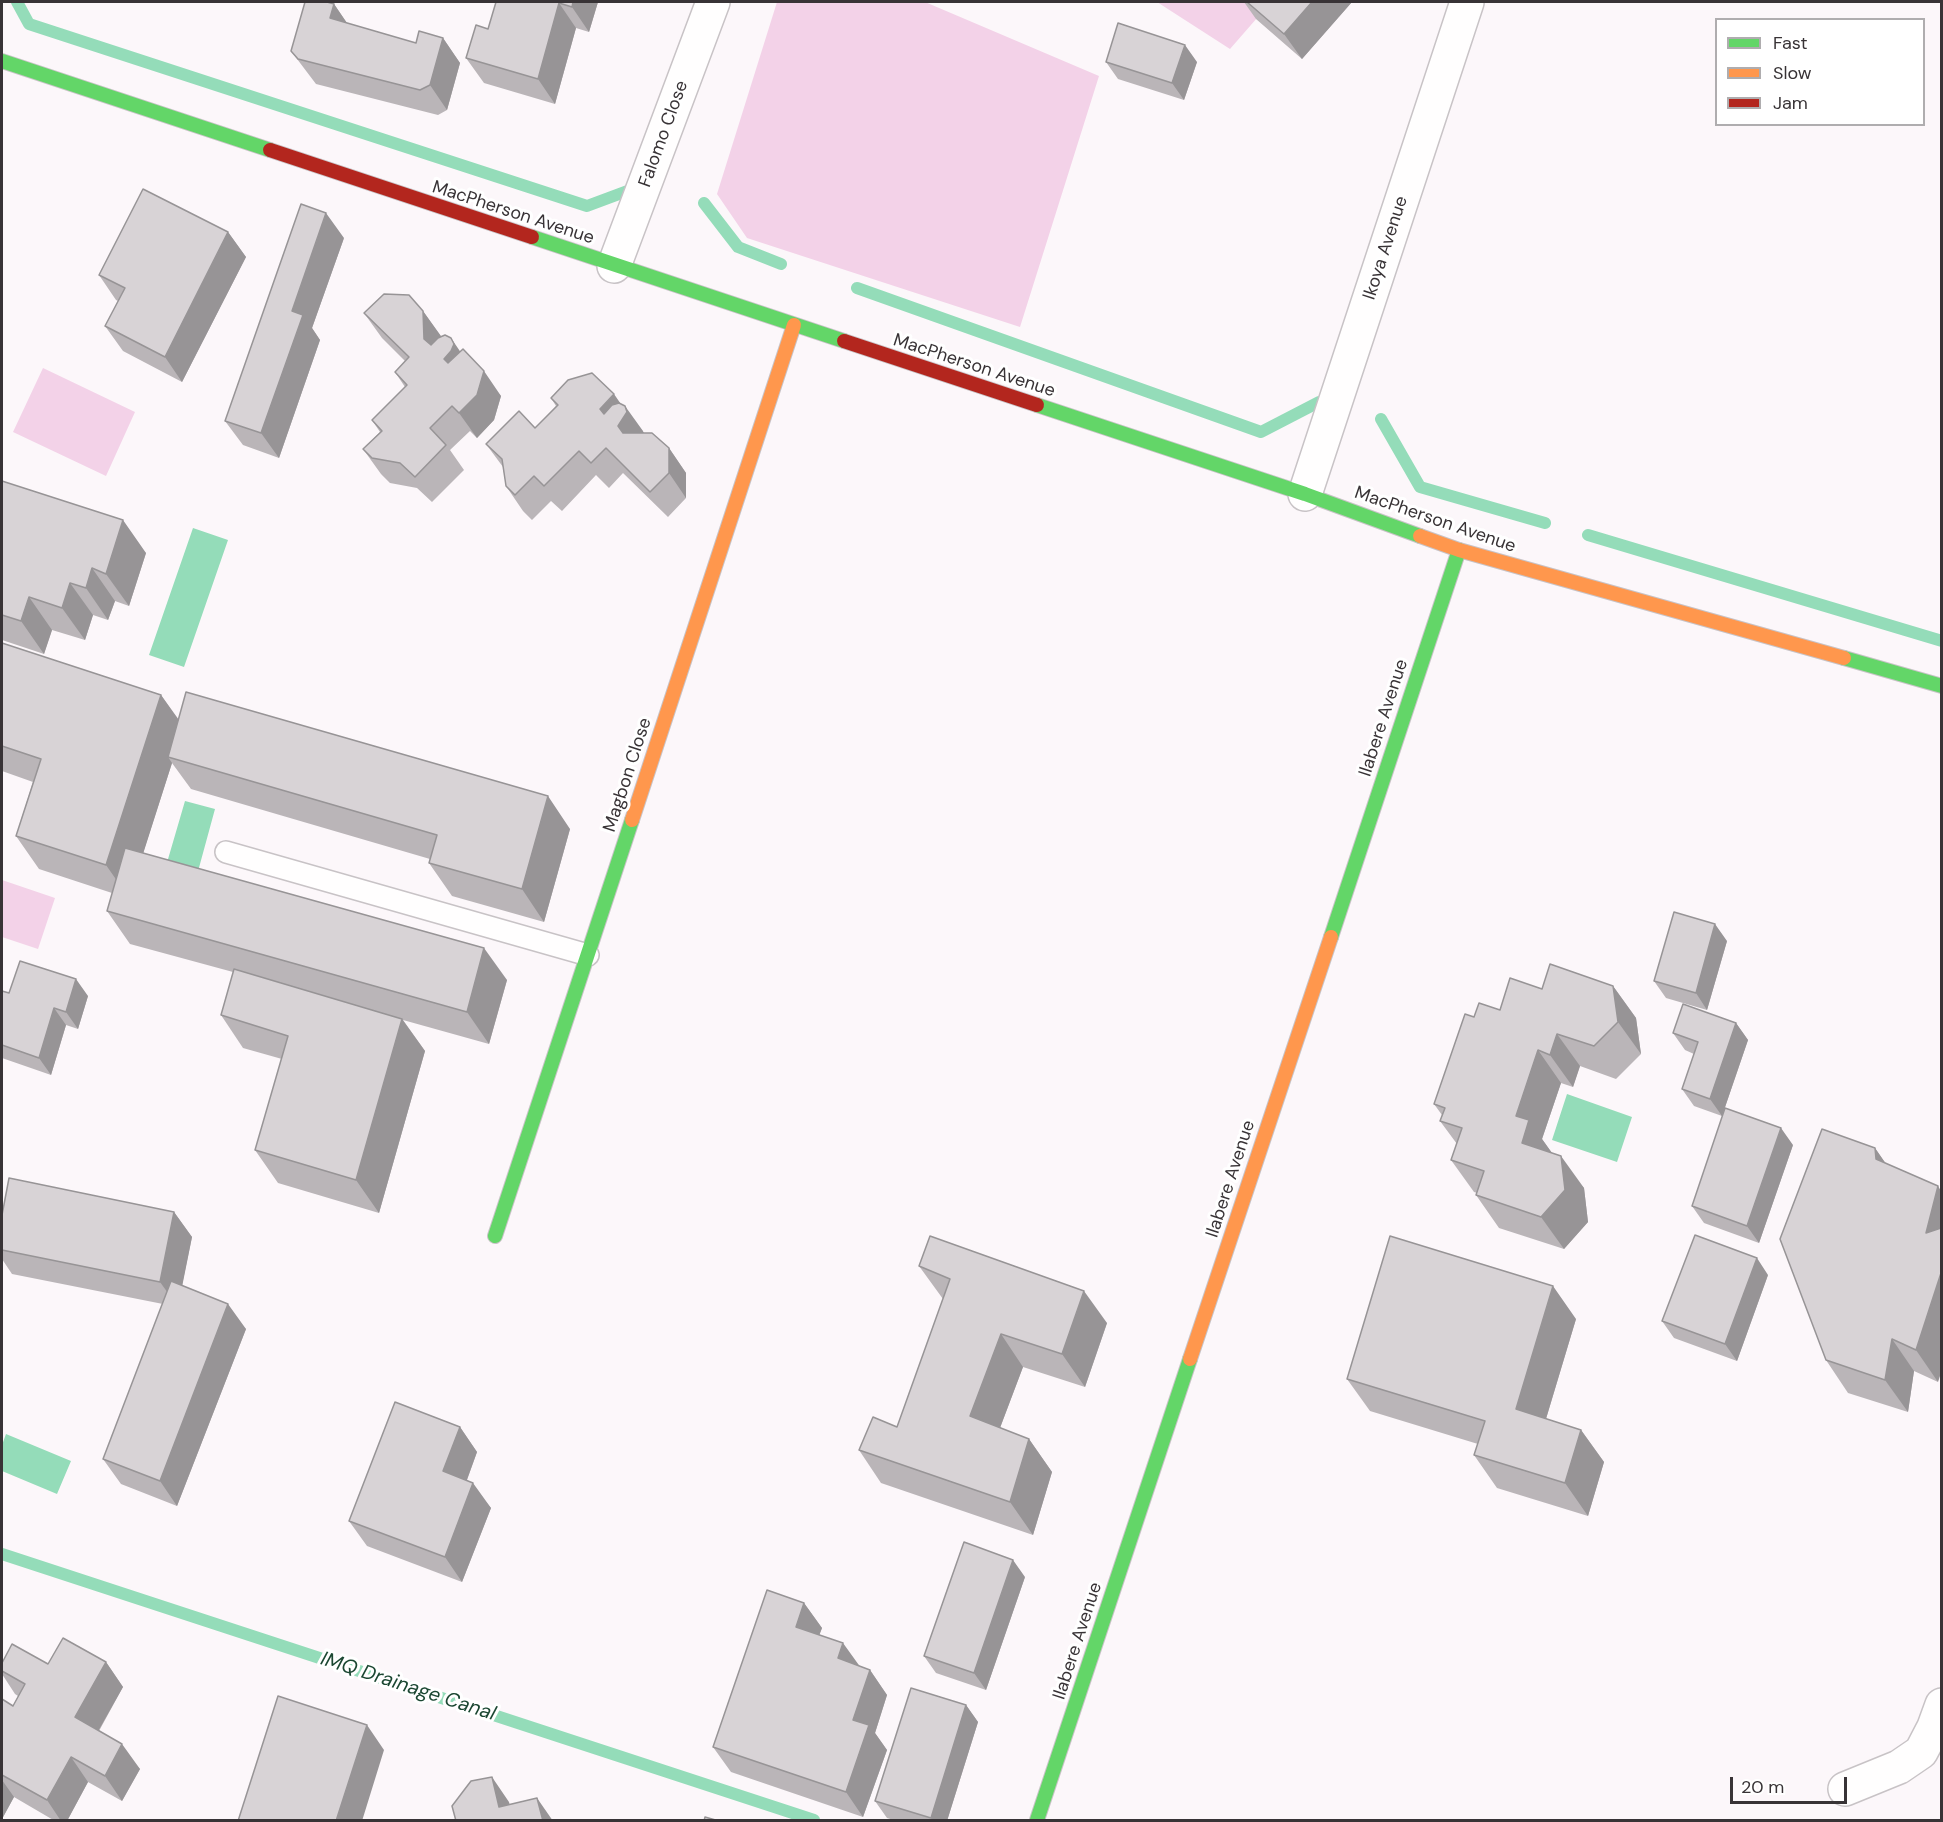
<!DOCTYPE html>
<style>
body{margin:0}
#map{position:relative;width:1943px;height:1822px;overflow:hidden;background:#fcf7fa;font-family:"DM Sans",sans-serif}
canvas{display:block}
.frame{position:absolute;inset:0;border:3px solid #383336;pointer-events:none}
.legend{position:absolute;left:1715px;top:18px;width:210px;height:108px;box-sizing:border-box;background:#fff;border:2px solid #afadaf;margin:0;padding:8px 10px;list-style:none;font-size:18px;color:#383336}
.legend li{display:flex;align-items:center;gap:12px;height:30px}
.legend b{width:30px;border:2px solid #afadaf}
.scale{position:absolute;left:1730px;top:1777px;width:117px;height:27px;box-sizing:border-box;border:3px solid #383336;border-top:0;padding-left:8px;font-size:18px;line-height:21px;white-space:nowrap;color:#383336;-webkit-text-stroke:4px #fff;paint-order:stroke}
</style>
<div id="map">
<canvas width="1943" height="1822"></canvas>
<div class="frame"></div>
<ul class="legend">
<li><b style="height:8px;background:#63d668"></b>Fast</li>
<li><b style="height:8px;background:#ff974d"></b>Slow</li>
<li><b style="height:8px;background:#b3261e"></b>Jam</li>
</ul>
<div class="scale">20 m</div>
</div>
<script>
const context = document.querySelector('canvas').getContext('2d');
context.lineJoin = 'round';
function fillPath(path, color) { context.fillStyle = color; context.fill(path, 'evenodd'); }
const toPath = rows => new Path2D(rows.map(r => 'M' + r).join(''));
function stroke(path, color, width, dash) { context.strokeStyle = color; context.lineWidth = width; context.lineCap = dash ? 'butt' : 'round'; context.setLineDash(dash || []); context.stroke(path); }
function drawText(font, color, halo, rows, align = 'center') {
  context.font = font + ' "DM Sans",sans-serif'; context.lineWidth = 6; context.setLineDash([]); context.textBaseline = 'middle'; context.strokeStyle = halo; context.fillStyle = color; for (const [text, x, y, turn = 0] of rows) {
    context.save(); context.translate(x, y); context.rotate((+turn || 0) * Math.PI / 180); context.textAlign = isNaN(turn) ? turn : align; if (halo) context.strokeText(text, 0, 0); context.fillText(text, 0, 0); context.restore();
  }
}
fillPath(toPath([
 [777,2,925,2,1099,76,1020,327,747,238,717,194],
 [1157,2,1271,2,1230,49],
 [43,368,135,412,106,476,13,432],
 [2,880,55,898,38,949,2,937]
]), '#f3d2e8');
fillPath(toPath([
 [193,528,228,540,184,667,149,655],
 [185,801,215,809,197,875,166,866],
 [1567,1094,1632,1117,1617,1162,1552,1140],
 [6,1434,71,1461,57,1494,2,1471,2,1445]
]), '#94dcb9');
stroke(toPath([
 [17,2,29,24,587,206,638,187],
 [704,203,738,247,781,264],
 [857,288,1261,432,1319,402],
 [1381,419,1420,487,1545,523],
 [1588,535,1942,641],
 [2,1554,814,1820]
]), '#94dcb9', 12);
const lane = toPath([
 [226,852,588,955]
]);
const street = toPath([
 [614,266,713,2],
 [1305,494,1467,2],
 [1845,1789,1899,1767,1921,1752,1934,1727,1942,1705]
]);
const fast = toPath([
 [2,61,270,150],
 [532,237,844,341],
 [1037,405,1305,494,1420,536],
 [1844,658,1942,686],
 [1331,937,1459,550],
 [495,1236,632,820],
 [1037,1820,1190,1359]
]);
const slow = toPath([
 [1420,536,1459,550,1844,658],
 [632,820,794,325],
 [1190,1359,1331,937]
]);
const jam = toPath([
 [270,150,532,237],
 [844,341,1037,405]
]);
stroke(lane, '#c8c3c6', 24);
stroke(street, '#c8c3c6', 36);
stroke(fast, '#c8c3c6', 16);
stroke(slow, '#c8c3c6', 16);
stroke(jam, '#c8c3c6', 16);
stroke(lane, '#fffefe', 21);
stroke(street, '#fffefe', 33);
stroke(fast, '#63d668', 14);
stroke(slow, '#ff974d', 14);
stroke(jam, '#b3261e', 14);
fillPath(toPath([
 [496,2,598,2,589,32,576,28,555,104,484,83,466,58,488,29],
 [1244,2,1352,2,1302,59,1256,19],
 [334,4,347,23,416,43,443,38,460,63,447,110,438,115,316,84,291,51],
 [1106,62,1197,62,1184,100,1118,79],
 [228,232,246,257,182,382,123,351,105,326,118,301,116,300,99,275],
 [344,238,312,328,320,340,279,458,243,445,225,421],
 [423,311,441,337,460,352,501,396,494,420,477,438,470,431,450,450,464,470,432,502,417,488,390,483,381,474,363,449,380,432,372,420,405,387,395,372,405,361,382,338,364,313],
 [551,398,621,404,644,433,669,448,686,473,686,498,668,517,623,473,609,488,596,475,562,511,551,501,532,520,523,511,506,486,503,467,486,444,535,428,556,406],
 [2,481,146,553,129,606,115,601,108,620,93,615,85,640,52,630,44,654,2,640],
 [2,643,161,695,178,720,570,829,544,922,452,896,429,863,430,859,191,789,172,763,143,853,507,980,489,1044,403,1020,425,1051,379,1213,278,1183,255,1150,282,1059,243,1048,221,1015,233,972,130,944,107,911,112,893,39,869,16,836,33,782,2,771],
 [1727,941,1707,1010,1666,998,1654,981],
 [1613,986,1636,1018,1641,1054,1616,1079,1580,1066,1573,1087,1561,1083,1542,1139,1552,1153,1584,1188,1588,1222,1564,1249,1499,1228,1476,1195,1477,1193,1474,1192,1451,1160,1457,1144,1440,1121,1442,1115,1434,1104,1474,1017,1500,1010,1542,989],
 [2,991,9,993,88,996,78,1029,66,1025,51,1075,2,1058],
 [1736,1023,1748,1040,1722,1116,1694,1106,1682,1089,1694,1054,1685,1050,1673,1033],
 [1793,1145,1759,1243,1704,1223,1692,1206],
 [1875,1148,1885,1163,1938,1382,1914,1371,1908,1412,1848,1393,1826,1360],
 [174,1212,192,1237,182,1285,246,1329,177,1506,121,1484,103,1459,163,1304,12,1274,2,1259,2,1215],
 [919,1266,1107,1323,1085,1387,1023,1367,1000,1428,1029,1439,1052,1472,1033,1535,881,1483,859,1450,897,1427,943,1299],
 [1768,1275,1737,1361,1674,1338,1662,1321],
 [1576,1319,1546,1419,1581,1430,1604,1462,1588,1516,1497,1488,1474,1455,1478,1444,1370,1411,1347,1379],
 [460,1427,477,1452,467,1480,491,1508,462,1582,367,1546,349,1521],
 [1025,1577,986,1690,936,1673,924,1656],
 [804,1603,822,1628,819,1635,859,1666,870,1670,887,1695,875,1733,887,1750,863,1817,731,1772,713,1747],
 [106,1662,123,1687,99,1731,140,1769,122,1801,88,1782,67,1821,55,1821,14,1797,2,1819,2,1699,13,1706,18,1696,15,1694,2,1674,2,1663,48,1664],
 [966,1705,978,1722,947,1821,897,1821,887,1818,875,1801]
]), '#bab5b8');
fillPath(toPath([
 [573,2,598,2,589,32,572,7],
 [1312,2,1352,2,1302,59,1284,34],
 [559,3,576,28,555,104,538,79],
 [334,4,351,29,330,18],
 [443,38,460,63,447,110,430,85],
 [1185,45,1197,62,1184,100,1172,83],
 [326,213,344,238,312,328,320,340,279,458,261,433,292,311],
 [228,232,246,257,182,382,165,357],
 [423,311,441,336,442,364,424,339],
 [451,338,468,363,461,384,444,359],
 [484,371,501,396,494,420,477,438,459,413],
 [614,394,627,413,625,406,643,431,645,437,635,451,600,409],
 [669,448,686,473,686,498,669,473],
 [123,520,146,553,129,606,106,574],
 [92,568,115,601,108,620,86,588],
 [70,583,93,615,85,640,62,608],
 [29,597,52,630,44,654,21,621],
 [161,695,184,727,168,757,172,763,129,898,106,865],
 [548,796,570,829,544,922,522,889],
 [1715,924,1727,941,1707,1010,1696,993],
 [484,948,507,980,489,1044,467,1012],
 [76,979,88,996,78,1029,66,1012],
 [1613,986,1636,1018,1641,1054,1618,1022],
 [54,1008,66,1025,51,1075,39,1058],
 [402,1019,425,1051,379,1213,356,1180],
 [1736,1023,1748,1040,1722,1116,1710,1099],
 [1557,1034,1580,1066,1573,1087,1550,1055],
 [1538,1050,1561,1083,1542,1139,1552,1153,1522,1143,1516,1116],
 [1781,1128,1793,1145,1759,1243,1747,1226],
 [1875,1148,1898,1181,1876,1159],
 [1561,1156,1584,1188,1588,1222,1564,1249,1541,1217],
 [1938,1186,1941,1191,1941,1254,1926,1233],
 [174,1212,192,1237,178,1307,160,1282],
 [1757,1258,1768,1275,1737,1361,1725,1344],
 [1941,1273,1941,1373,1938,1382,1916,1350],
 [1553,1286,1576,1319,1539,1442,1516,1409],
 [1084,1291,1107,1323,1085,1387,1062,1354],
 [228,1304,246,1329,177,1506,160,1481],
 [1001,1334,1023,1367,992,1449,970,1416],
 [1892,1339,1914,1371,1908,1412,1885,1380],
 [460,1427,477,1452,461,1496,443,1471],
 [1581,1430,1604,1462,1588,1516,1565,1483],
 [1029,1439,1052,1472,1033,1535,1010,1502],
 [473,1483,491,1508,462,1582,445,1557],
 [1013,1560,1025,1577,986,1690,974,1673],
 [804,1603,822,1628,813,1652,796,1627],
 [843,1643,861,1668,838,1658],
 [106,1662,123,1687,92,1742,75,1717],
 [870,1670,887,1695,875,1733,887,1750,863,1817,846,1792,853,1720],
 [966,1705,978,1722,947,1821,932,1821,931,1818],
 [367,1725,384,1750,362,1821,336,1821],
 [122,1744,140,1769,122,1801,105,1776],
 [71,1757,88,1782,67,1821,61,1821,47,1800],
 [492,1777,509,1802,514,1821,499,1807],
 [2,1780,14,1797,2,1819],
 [537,1798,553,1821,543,1821]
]), '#979496');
const building = toPath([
 [305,2,327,2,334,4,330,18,416,43,419,31,443,38,430,85,420,90,298,59,291,51,305,2],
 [496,2,573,2,572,7,559,3,538,79,466,58,476,25,488,29,496,2],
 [1247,2,1312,2,1284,34,1247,2],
 [1118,23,1185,45,1172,83,1106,62,1118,23],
 [143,189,228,232,165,357,105,326,125,288,99,275,143,189],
 [301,204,326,213,292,311,303,315,261,433,225,421,301,204],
 [384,294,409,295,423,311,424,339,431,345,438,338,445,335,451,338,454,344,451,351,444,359,448,363,463,349,484,371,477,395,459,413,452,406,430,428,446,445,415,477,400,463,372,458,363,449,382,431,372,420,407,385,395,372,409,357,364,313,384,294],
 [592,373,614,394,600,409,604,414,612,405,619,403,625,406,627,412,618,426,623,433,652,433,669,448,669,473,650,492,606,448,591,463,579,451,544,486,534,476,515,495,506,486,502,459,486,444,519,411,535,428,558,405,551,398,568,380,592,373],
 [2,481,123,520,106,574,92,568,86,588,70,583,62,608,29,597,21,621,2,615,2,481],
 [2,643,161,695,106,865,16,836,41,759,2,746,2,643],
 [186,692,548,796,522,889,429,863,437,835,168,757,186,692],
 [125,848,484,948,467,1012,107,911,125,848],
 [1674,912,1715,924,1696,993,1654,981,1674,912],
 [20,961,76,979,66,1012,54,1008,39,1058,2,1045,2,991,9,993,20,961],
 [1550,964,1613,986,1618,1022,1594,1046,1557,1034,1550,1055,1538,1050,1516,1116,1529,1120,1522,1143,1561,1156,1565,1190,1541,1217,1476,1195,1484,1171,1451,1160,1462,1128,1440,1121,1445,1108,1434,1104,1465,1014,1474,1017,1479,1003,1500,1010,1510,978,1542,989,1550,964],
 [234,969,402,1019,356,1180,255,1150,288,1036,221,1015,234,969],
 [1683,1004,1736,1023,1710,1099,1682,1089,1698,1042,1673,1033,1683,1004],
 [1725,1108,1781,1128,1747,1226,1692,1206,1725,1108],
 [1822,1129,1875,1148,1876,1159,1938,1186,1926,1233,1941,1228,1941,1273,1916,1350,1892,1339,1885,1380,1826,1360,1780,1239,1822,1129],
 [9,1178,174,1212,160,1282,2,1250,2,1215,9,1178],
 [1695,1235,1757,1258,1725,1344,1662,1321,1695,1235],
 [930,1236,1084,1291,1062,1354,1001,1334,970,1416,1029,1439,1010,1502,859,1450,873,1417,897,1427,950,1279,919,1266,930,1236],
 [1390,1236,1553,1286,1516,1409,1581,1430,1565,1483,1474,1455,1485,1421,1347,1379,1390,1236],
 [171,1281,228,1304,160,1481,103,1459,171,1281],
 [395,1402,460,1427,443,1471,473,1483,445,1557,349,1521,395,1402],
 [964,1542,1013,1560,974,1673,924,1656,964,1542],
 [767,1590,804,1603,796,1627,843,1643,838,1658,870,1670,853,1720,869,1725,846,1792,713,1747,767,1590],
 [63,1638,106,1662,75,1717,122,1744,105,1776,71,1757,47,1800,2,1775,2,1699,13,1706,25,1684,2,1671,2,1663,12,1644,48,1664,63,1638],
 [911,1688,966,1705,931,1818,875,1801,911,1688],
 [278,1696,367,1725,336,1821,238,1821,278,1696],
 [492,1777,499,1807,537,1798,543,1821,456,1821,452,1806,471,1781,492,1777],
 [705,1817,719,1821,704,1821,705,1817]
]);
fillPath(building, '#d8d3d6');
stroke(building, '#979496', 1.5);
drawText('18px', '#383336', '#fff', [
 ["Falomo Close",664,134,-70],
 ["MacPherson Avenue",513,213,18],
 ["Ikoya Avenue",1386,248,-72],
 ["MacPherson Avenue",974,366,18],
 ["MacPherson Avenue",1435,520,19],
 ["Ilabere Avenue",1384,718,-72],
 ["Magbon Close",628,775,-72],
 ["Ilabere Avenue",1231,1179,-72],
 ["Ilabere Avenue",1078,1641,-72]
]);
drawText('italic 20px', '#1b4732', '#fff', [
 ["IMQ Drainage Canal",408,1687,18]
]);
</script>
